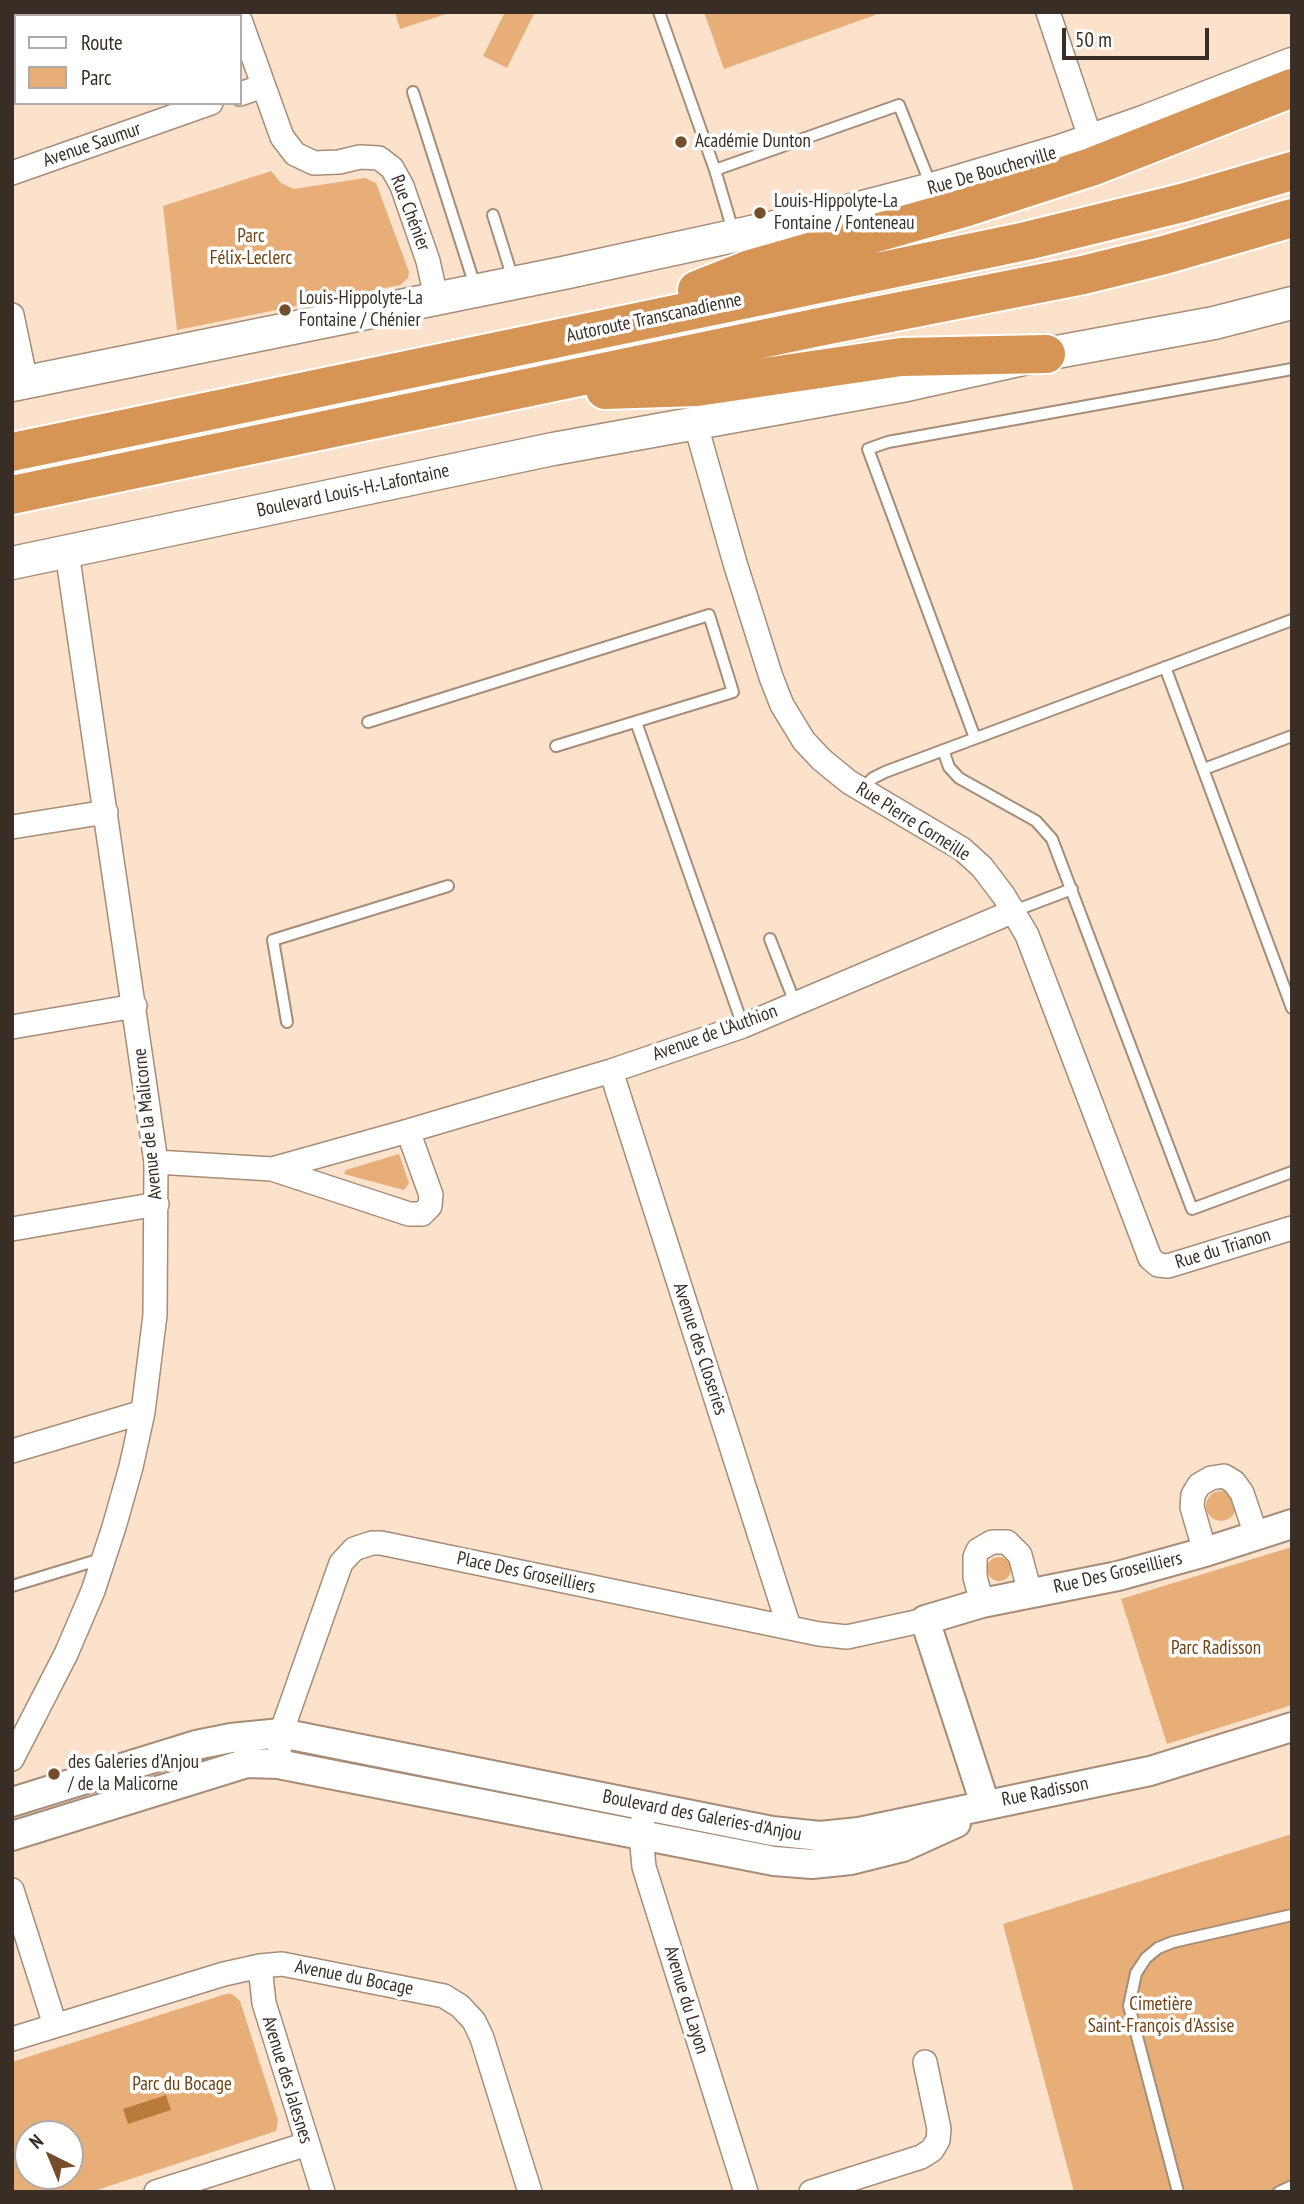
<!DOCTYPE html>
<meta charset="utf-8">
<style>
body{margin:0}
#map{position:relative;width:1304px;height:2204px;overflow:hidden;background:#fce2cb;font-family:"PT Sans Narrow",sans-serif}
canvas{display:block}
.frame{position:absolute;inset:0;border:14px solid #382e26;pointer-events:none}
.legend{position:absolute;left:14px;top:14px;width:228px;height:91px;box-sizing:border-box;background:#fff;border:2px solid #afaba8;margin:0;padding:9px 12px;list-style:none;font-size:21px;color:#382e26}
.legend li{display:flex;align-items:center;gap:14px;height:35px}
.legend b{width:35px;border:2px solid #afaba8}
.north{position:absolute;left:14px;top:2120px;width:70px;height:70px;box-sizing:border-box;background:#fff;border:2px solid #afaba8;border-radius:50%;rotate:317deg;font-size:19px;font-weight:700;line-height:28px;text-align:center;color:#382e26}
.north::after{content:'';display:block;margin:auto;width:24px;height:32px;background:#744e2a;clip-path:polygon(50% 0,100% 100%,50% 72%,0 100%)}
.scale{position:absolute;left:1062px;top:28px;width:147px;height:32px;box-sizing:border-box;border:4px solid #382e26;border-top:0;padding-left:9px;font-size:21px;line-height:24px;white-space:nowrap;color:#382e26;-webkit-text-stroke:5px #fff;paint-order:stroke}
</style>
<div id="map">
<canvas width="1304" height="2204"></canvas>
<div class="frame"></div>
<ul class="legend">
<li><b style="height:9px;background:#fff"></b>Route</li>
<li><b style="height:19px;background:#e8ae78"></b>Parc</li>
</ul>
<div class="north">N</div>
<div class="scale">50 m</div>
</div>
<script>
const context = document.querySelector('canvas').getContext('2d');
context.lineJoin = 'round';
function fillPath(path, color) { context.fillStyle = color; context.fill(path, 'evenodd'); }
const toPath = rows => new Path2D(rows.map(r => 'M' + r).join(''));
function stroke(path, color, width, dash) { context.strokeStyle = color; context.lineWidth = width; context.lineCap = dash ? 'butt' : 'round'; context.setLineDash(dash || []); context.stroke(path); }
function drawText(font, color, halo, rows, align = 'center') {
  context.font = font + ' "PT Sans Narrow",sans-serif'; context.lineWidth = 7; context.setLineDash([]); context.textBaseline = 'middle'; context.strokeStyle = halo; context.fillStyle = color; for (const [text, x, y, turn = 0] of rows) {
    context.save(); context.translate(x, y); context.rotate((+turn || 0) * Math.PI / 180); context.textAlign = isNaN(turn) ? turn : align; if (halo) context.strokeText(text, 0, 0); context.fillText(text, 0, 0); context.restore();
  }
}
fillPath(toPath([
 [395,12,452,12,400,29],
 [505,12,535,12,507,68,483,56],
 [704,12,877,12,878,14,724,69],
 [271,171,281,183,294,189,365,178,376,183,409,272,408,278,400,285,177,330,163,206],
 [399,1154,409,1183,404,1190,344,1174,346,1170],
 '1206 1506a15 15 0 1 1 30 0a15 15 0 1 1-30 0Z',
 [1292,1547,1292,1705,1167,1744,1121,1599],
 '987 1569a12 12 0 1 1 24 0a12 12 0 1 1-24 0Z',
 [1292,1834,1292,2192,1074,2192,1003,1924],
 [226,1994,232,1994,240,2001,278,2120,276,2131,91,2192,12,2192,12,2062],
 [28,2134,70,2134,70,2176,28,2176]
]), '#e8ae78');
fillPath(toPath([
 [166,2095,171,2110,128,2124,123,2109]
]), '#ba7b3a');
const service = toPath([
 [659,12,715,170],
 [413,92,476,289],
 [493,215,513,279],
 [734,234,715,170,899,105,932,188],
 [1165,667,1292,1008],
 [368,722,709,615,733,692,556,746],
 [636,722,743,1026],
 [975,738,868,449,888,442,1292,369],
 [943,750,949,767,959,778,1036,821,1052,839,1192,1209,1292,1172],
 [1204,769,1292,736],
 [862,789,873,778,885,772,1292,620],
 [1014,911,1072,889],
 [770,939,795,1003],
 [287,1022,273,940,448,886],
 [12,1586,101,1559],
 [1178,2192,1129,2006,1136,1973,1146,1958,1158,1948,1173,1942,1292,1915],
 [1279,2192,1292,2186]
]);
const minor = toPath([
 [1048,12,1091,140],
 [240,20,282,137,295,154,314,163,339,162,360,157,379,158,392,168,402,186,428,261,436,297],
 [240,94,263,86],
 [12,173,211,103],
 [12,315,26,382],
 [695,422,735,563,771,677,782,705,804,741,822,760,849,782,962,849,982,867,1004,896,1027,935,1150,1258,1158,1265,1168,1266,1292,1228],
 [12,827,106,812],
 [12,1027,135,1006],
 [611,1071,789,1627],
 [156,1162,272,1169,408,1131,611,1071,743,1026,1014,911],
 [272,1169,409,1214,422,1214,430,1206,431,1195,408,1131],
 [12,1229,157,1204],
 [12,1451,143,1412],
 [1205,1552,1192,1507,1193,1495,1199,1485,1211,1478,1224,1476,1234,1482,1242,1493,1256,1535],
 [982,1603,975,1577,975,1557,978,1550,992,1542,1007,1542,1020,1555,1030,1593],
 [12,1759,66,1654,93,1591,114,1527,131,1467,143,1412,155,1315,156,1162,67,552],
 [278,1764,281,1733,341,1563,354,1549,372,1543,381,1543,819,1634,847,1637,925,1620],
 [643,1819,641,1835,644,1867,746,2192],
 [12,1890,55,2025],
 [260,1966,264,2003,323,2192],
 [12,2039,224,1974,260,1966,282,1964,444,1996,460,2006,474,2021,482,2038,530,2192],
 [156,2192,307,2144],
 [811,2192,921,2157,932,2150,938,2140,939,2129,925,2062]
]);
const tertiary = toPath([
 [12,1802,196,1745,231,1738,281,1733,772,1831,820,1836,859,1832,1150,1771,1292,1727],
 [985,1804,925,1620,982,1603,1118,1576,1205,1552,1292,1524],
 [12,1836,247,1763,278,1764,774,1861,812,1864,851,1860,903,1847,956,1823]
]);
const secondary = toPath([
 [12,385,568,272,848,211,932,189,1060,151,1146,121,1292,64],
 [12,563,553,449,907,385,1046,354,1214,323,1292,303]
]);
const motorway = toPath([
 [697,290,750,269,967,207,1091,167,1292,88],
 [605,390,697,387,901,357,1046,354],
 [12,452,1026,241,1182,203,1292,171],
 [12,495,824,326,1083,275,1164,255,1292,218]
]);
stroke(service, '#a58d78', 14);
stroke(minor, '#a58d78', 26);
stroke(tertiary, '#a58d78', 32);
stroke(secondary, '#a58d78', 35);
stroke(motorway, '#fff', 42);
stroke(service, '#fff', 10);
stroke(minor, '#fff', 23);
stroke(tertiary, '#fff', 28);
stroke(secondary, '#fff', 32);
stroke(motorway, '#d79555', 38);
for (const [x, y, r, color] of [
 [681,142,7,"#744e2a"],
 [760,213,7,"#744e2a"],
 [285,310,7,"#744e2a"],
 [54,1774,7,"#744e2a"]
]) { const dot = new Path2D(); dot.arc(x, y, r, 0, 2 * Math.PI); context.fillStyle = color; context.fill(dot); stroke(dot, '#fff', 2.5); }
drawText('19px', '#382e26', '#fff', [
 ["Académie Dunton",695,142],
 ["Louis-Hippolyte-La",774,202],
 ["Fontaine / Fonteneau",774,224],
 ["Louis-Hippolyte-La",299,299],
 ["Fontaine / Chénier",299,321],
 ["des Galeries d'Anjou",68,1763],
 ["/ de la Malicorne",68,1785]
], 'left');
drawText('19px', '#382e26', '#fff', [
 ["Avenue Saumur",92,145,-19],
 ["Rue De Boucherville",992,171,-16],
 ["Rue Chénier",410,213,69],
 ["Autoroute Transcanadienne",654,318,-12],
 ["Boulevard Louis-H.-Lafontaine",353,491,-12],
 ["Rue Pierre Corneille",913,822,32],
 ["Avenue de L'Authion",715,1033,-20],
 ["Avenue de la Malicorne",148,1124,-96],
 ["Rue du Trianon",1223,1249,-17],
 ["Avenue des Closeries",700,1349,72],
 ["Place Des Groseilliers",526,1573,12],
 ["Rue Des Groseilliers",1118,1573,-13],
 ["Rue Radisson",1045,1792,-11],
 ["Boulevard des Galeries-d'Anjou",702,1816,11],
 ["Avenue du Bocage",354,1978,11],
 ["Avenue du Layon",686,2000,73],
 ["Avenue des Jalesnes",287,2080,73]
]);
drawText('19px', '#6e4212', '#fff', [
 ["Parc",251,237],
 ["Félix-Leclerc",251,259],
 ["Parc Radisson",1216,1649],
 ["Cimetière",1161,2005],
 ["Saint-François d'Assise",1161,2027],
 ["Parc du Bocage",182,2085]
]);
</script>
